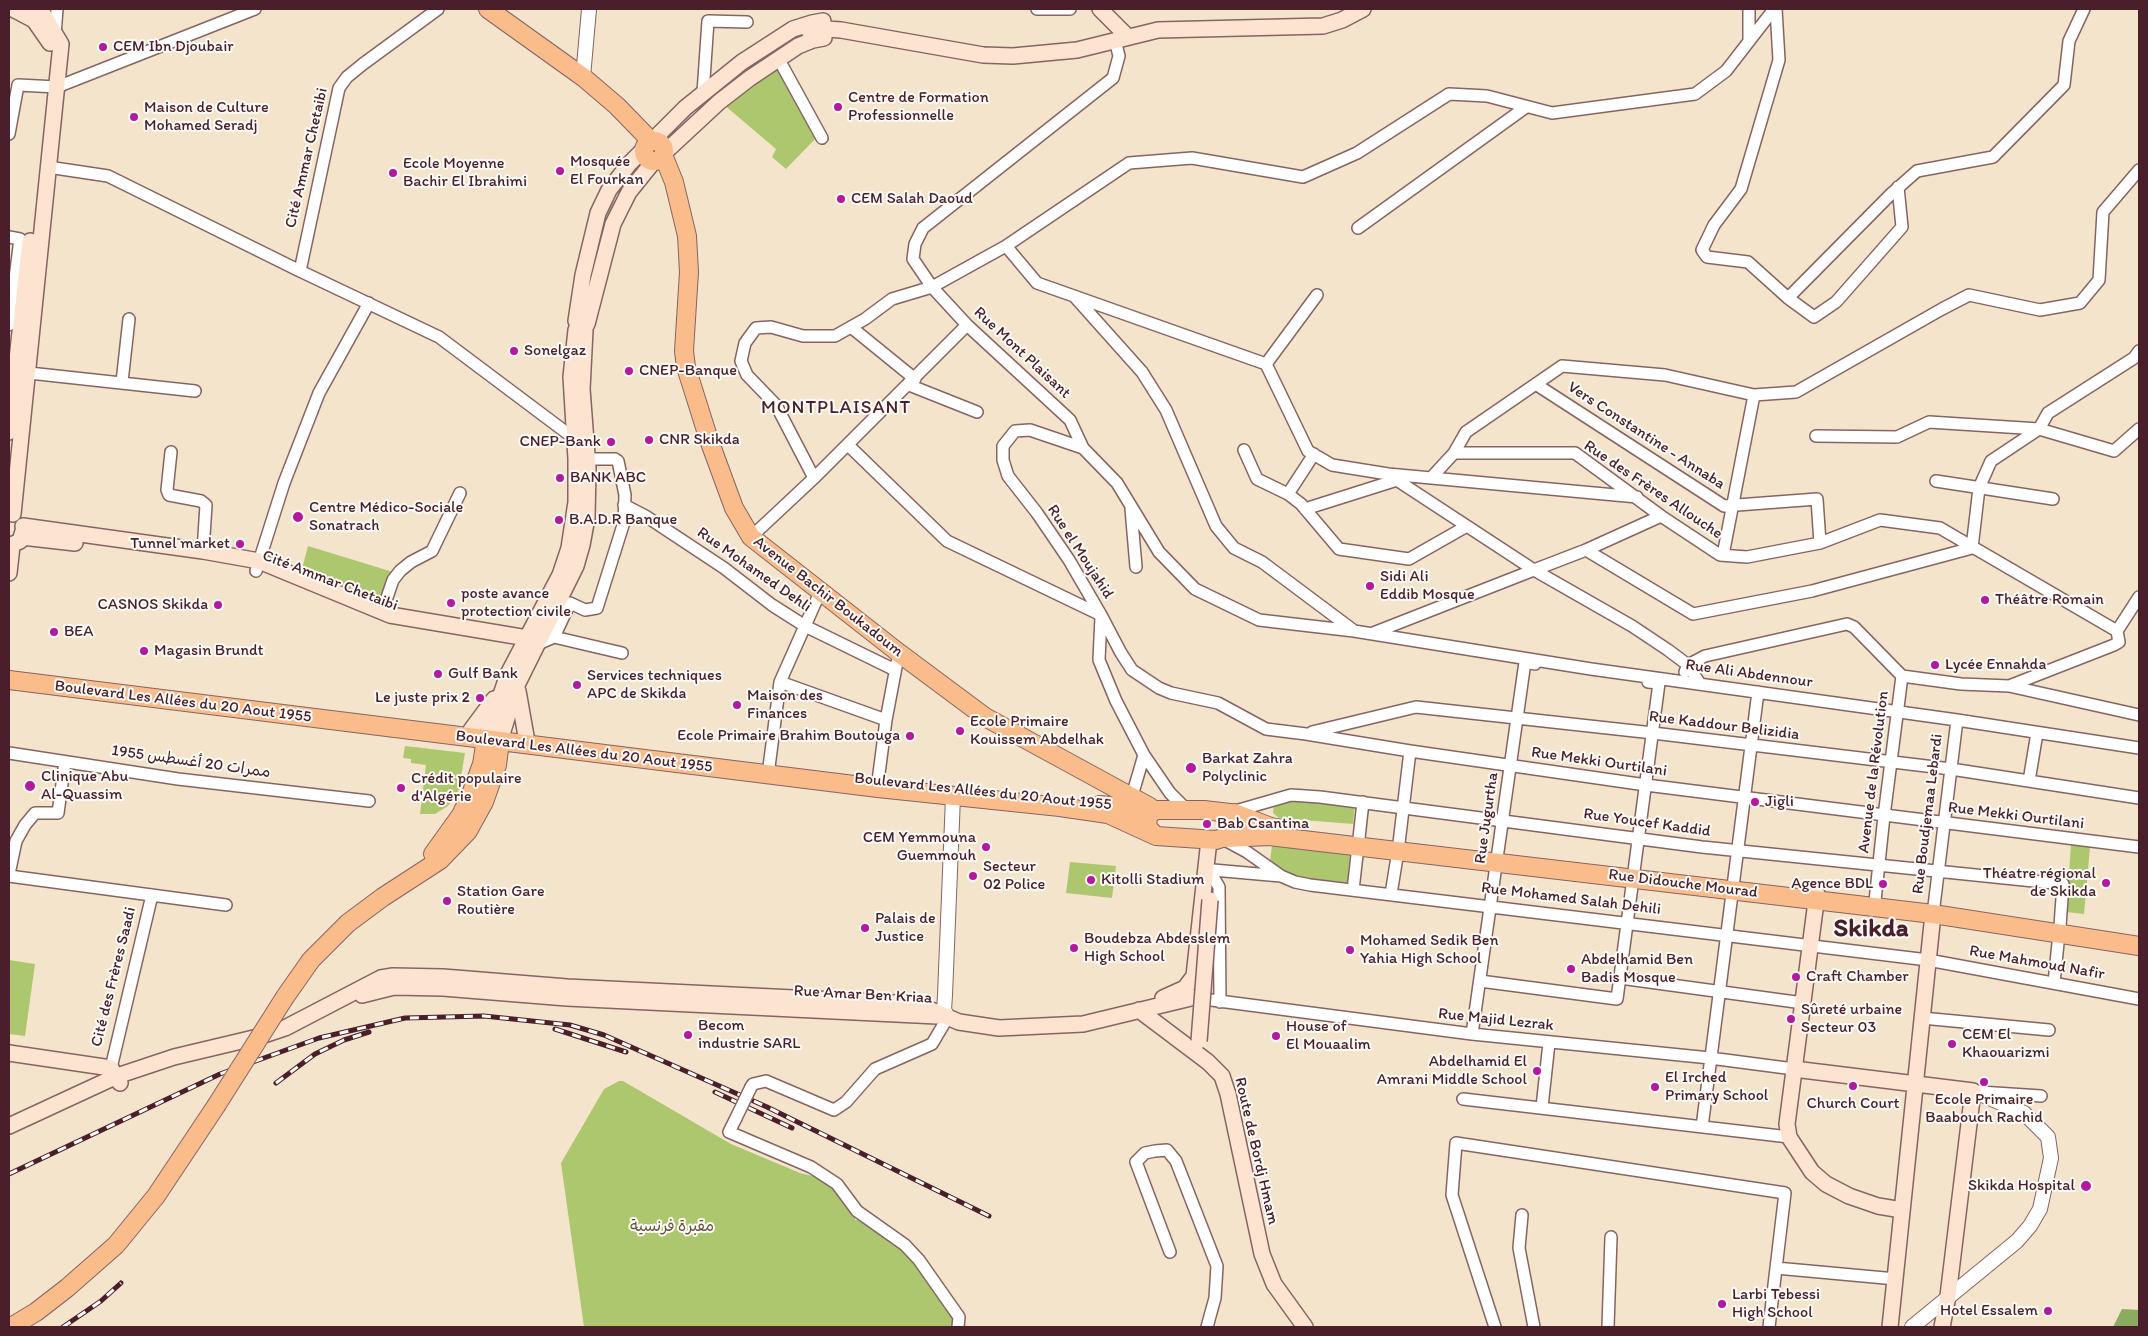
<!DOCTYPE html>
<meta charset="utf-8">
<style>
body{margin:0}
#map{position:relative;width:2148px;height:1336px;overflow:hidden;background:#f5e4cc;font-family:Itim,sans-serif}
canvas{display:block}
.frame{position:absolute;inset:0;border:10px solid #4a1f2b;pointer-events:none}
</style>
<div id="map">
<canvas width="2148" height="1336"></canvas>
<div class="frame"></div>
</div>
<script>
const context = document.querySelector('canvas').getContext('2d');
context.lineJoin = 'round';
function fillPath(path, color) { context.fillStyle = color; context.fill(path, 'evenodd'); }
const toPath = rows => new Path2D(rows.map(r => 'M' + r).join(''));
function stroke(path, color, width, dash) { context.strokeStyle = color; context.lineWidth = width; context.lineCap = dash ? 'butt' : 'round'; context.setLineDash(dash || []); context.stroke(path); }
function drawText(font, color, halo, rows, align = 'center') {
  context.font = font + ' Itim,"Playpen Sans Arabic",sans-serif'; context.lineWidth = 4; context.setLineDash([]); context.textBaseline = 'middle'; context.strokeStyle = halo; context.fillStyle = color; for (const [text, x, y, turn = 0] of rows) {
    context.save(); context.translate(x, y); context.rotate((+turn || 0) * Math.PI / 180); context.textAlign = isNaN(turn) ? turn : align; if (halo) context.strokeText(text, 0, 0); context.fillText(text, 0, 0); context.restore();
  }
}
fillPath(toPath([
 [777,65,817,137,786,169,772,157,776,149,723,104],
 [308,546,393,572,381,606,301,573],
 [405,746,465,753,458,794,448,806,435,814,420,814,426,765,411,763,411,759,403,758],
 [1291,798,1355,805,1353,824,1279,818,1273,813,1274,803],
 [1272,845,1350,853,1347,886,1296,879,1270,862],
 [2071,845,2090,847,2084,914,2066,912],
 [1070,862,1116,866,1112,898,1066,893],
 [9,960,35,964,25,1036,9,1034],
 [619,1081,623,1081,731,1144,800,1173,825,1179,846,1206,851,1207,855,1212,855,1220,870,1221,905,1249,956,1316,955,1327,584,1327,561,1163,604,1089]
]), '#adc76e');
fillPath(toPath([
 [2122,1309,2139,1310,2139,1327,2113,1327]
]), '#8aac61');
stroke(toPath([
 [585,303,597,246,608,212,616,196,636,167,692,113,728,83,774,50,810,33]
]), '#d3bdac', 15, [15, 8]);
const minor = toPath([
 [1037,9,1070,9],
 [1776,9,1779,60,1741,189,1714,225,1702,250,1707,257,1748,262,1788,298,1814,317,1836,302,1902,227,1898,187],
 [55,35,57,9],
 [1115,40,1119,56,1113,78,923,228,915,244,913,259,932,287,967,325,1070,420,1083,448,1117,483,1159,552,1195,589,1259,620,1354,631,1591,669,1957,720,2139,748],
 [1749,41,1749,9],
 [778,58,822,138],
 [703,93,708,21,747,22],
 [9,134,18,85,57,87,255,9],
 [48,167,108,176,300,271,339,88,347,77,363,64,438,9],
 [1358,228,1526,107],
 [9,237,20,239,9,325],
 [1006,246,1037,283,1266,364,1308,451,1332,465,1388,474,1637,497],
 [300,271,439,337,575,439],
 [1075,297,1142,372,1166,410,1216,526,1234,548,1262,562,1353,630],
 [1788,298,1891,194,1917,171,1993,157,2064,85,2069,41,2084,9],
 [851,327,915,379],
 [1266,364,1317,295],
 [20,372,195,391],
 [122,382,129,319],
 [909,385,977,412],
 [1537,385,1724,506,1817,499,1820,543],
 [1816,436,1897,437,1929,422,2039,429,2114,451,2139,429],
 [848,445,947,541,1101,615],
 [1083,448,1030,430,1015,431,1003,446,1003,460,1008,476,1037,513,1069,560,1101,615,1121,653,1132,670,1159,688,1171,693,1218,703,1266,729,1306,734,1410,751,1646,785,2139,847],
 [1244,450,1257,479,1288,494,1301,504,1339,549,1409,559,1467,526],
 [171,452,167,490,169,495,201,501,206,505,203,551],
 [1454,453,1575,453,1661,516,1720,555,1747,557,1820,543,1880,520,1940,528,2117,631,2119,642,2114,645,2009,686],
 [1389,475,1534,570,1586,550,1661,516],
 [814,478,776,405,747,375,741,361,745,343,756,328,771,327,803,336,835,336,865,319,892,299,932,287,1006,246,1129,163,1192,158,1303,177,1357,153,1449,94,1487,96,1552,113,1695,94,1726,71,1774,9],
 [1431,478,1454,453,1466,432,1562,366,1665,375,1754,395,1796,392,1942,309,1969,295,2040,310,2080,303,2099,280,2103,212,2139,170],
 [1936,481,2053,499],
 [1288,494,1314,454],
 [624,505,647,517,724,568,772,605,805,626,895,670],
 [1131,509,1136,567],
 [1305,509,1397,480],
 [751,537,814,478,967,325],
 [1586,550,1693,614,1812,591,1972,548,1979,488,1991,461,2039,429,2048,413,2134,358,2139,351],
 [1723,555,1754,395],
 [256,571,284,483,319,393,369,303],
 [382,612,393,580,400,571,411,562,432,551,460,493],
 [1101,617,1099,660,1116,701,1144,755,1170,793,1187,810],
 [2117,631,2139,597],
 [1373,633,1534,570,1632,626,1668,650,1688,665,1700,684],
 [554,637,622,653],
 [538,644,554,637,570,603,585,610,597,608,624,522,625,495,618,461,615,459,587,459],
 [1685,672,1688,665,1705,656,1847,624,1854,627,1902,676],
 [780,682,886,720],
 [1312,732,1416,707,1653,733,1951,769,2139,798],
 [9,753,178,779,369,801],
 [769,767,780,682,821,590],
 [878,781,886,720,897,662],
 [2029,781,2037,733],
 [1132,796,1144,755],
 [1232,812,1291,795,1320,797,1702,847,2063,884,2060,926],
 [1359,838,1363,802],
 [1223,839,1247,852,1281,876,1295,882,1310,885,1928,960,2139,999],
 [1399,843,1410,751],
 [1213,870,1281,876],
 [9,874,16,841,25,825,35,813,58,813,65,762],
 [1212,875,1219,887,1220,1002],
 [9,876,226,905],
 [1353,890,1358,846],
 [1391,894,1398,851],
 [1875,901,1884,816,1902,676,1961,684,2009,686,2139,715],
 [1933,914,1957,720],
 [1620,978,1803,1003],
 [1480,981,1617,999,1659,683,1648,682],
 [2054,983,2059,933],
 [1196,998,1472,1034,1710,1058,1794,1069],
 [1922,1018,2049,1030],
 [1472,1034,1525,662,1535,664],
 [111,1068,152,895],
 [751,1087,753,1084,766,1081,834,1110,846,1102,875,1069,932,1044,948,1017],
 [1980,1092,2041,1096],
 [1463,1099,1789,1137],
 [1542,1107,1549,1043],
 [736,1118,729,1132,811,1167,837,1184,857,1211,905,1245,919,1260,959,1317,958,1327],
 [1702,1127,1758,692],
 [1522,1215,1519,1248,1534,1327],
 [1170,1252,1136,1162,1145,1153,1155,1151,1167,1150,1176,1161,1217,1266,1215,1298,1207,1327],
 [1776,1268,1896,1279],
 [1495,1327,1452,1195,1456,1143,1785,1193,1769,1327],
 [1608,1327,1611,1237]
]);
const tertiary = toPath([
 [583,77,589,9],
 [948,1017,944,1010,945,995,953,797],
 [1912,1327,2017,1241,2030,1226,2040,1209,2051,1158,2048,1137,2024,1113,1973,1091]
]);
const secondary = toPath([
 [13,9,34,20,50,43],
 [1100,9,1127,36],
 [810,33,827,29,841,30,983,55,1013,56,1077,50,1158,30,1323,26,1342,20,1363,9],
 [653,140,685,108,742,62,793,29,812,23,823,21],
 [663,154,719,102,750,78,798,46,813,40,824,38],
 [576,321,583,275,598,213,609,190,629,164,643,150],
 [587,324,613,224,629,192,654,161],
 [9,432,30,241],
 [13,514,61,44,42,12,35,9],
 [23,526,203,551,259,561,390,615,539,640],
 [22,537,75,543],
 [9,546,20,541,24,528],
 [9,573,12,546],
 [518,691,526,736],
 [471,730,494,699],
 [486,739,508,674,560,575,569,548,576,502,576,459,571,377,576,330,583,311],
 [500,741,517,685,576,566,582,545,587,518,588,468,582,389,585,330],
 [1817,894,1787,1124,1789,1137,1812,1172,1826,1184,1849,1196,1878,1206,1902,1210],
 [362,995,394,987,443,988,567,998,937,1016],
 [1163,998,1185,988,1194,976,1209,840],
 [1139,1010,1208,1062,1222,1076,1228,1094,1262,1254,1274,1284,1305,1327],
 [9,1053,111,1068,120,1083],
 [1794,1069,1973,1091,1948,1296,1942,1327],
 [9,1126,117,1076,174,1057,258,1037,285,1028,381,978,393,976,443,977,567,987,917,1004,959,1022,999,1028,1083,1024,1195,997],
 [1890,1327,1933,914]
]);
const primary = toPath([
 [488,9,583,77,617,106,651,141],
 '644 151a10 10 0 1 1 20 0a10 10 0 1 1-20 0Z',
 [663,155,674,182,687,236,689,272,684,351,686,367,709,440,734,508,751,537,899,653,985,717,1150,807],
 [9,680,878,788,1060,807,1108,814,1156,836],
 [1100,805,1154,810],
 [1154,810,1204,810,1230,813,1239,817,1241,826,1234,834,1216,840,1156,836,1147,827,1148,817,1154,810],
 [1234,813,1271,827,1283,829],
 [1225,838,1269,836,1874,907,1933,914,2139,946],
 [433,854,461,815,470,797,482,764,486,739],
 [285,997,311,960,348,923,383,897,440,860,468,831,484,802,497,765,500,741],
 [11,1327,36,1312,67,1288,116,1245,156,1196,216,1106]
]);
stroke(minor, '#866463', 14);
stroke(tertiary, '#866463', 16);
stroke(secondary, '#866463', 18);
stroke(primary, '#866463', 20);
stroke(minor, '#fff', 11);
stroke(tertiary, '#fff', 14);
stroke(secondary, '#fde4d1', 15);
stroke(primary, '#fabc8b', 18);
const rail = toPath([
 [555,1029,626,1052],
 [276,1083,315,1054,344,1040,369,1032],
 [715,1092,792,1128],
 [9,1174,220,1074,319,1038,405,1018,484,1016,570,1025,604,1035,767,1107,989,1216],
 [63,1327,101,1301,121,1283]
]);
stroke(rail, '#4a1f2b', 5);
stroke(rail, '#fdfcf7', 3, [9]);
const minorBridge = toPath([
 [736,1118,751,1087]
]);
const secondaryBridge = toPath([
 [1199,1041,1210,900]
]);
const primaryBridge = toPath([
 [216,1106,285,997]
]);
stroke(minorBridge, '#866463', 14, []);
stroke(secondaryBridge, '#866463', 18, []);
stroke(primaryBridge, '#866463', 20, []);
stroke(minorBridge, '#fff', 11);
stroke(secondaryBridge, '#fde4d1', 15);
stroke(primaryBridge, '#fabc8b', 18);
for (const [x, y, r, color] of [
 [103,47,5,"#b5179e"],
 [838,107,5,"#b5179e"],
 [134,117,5,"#b5179e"],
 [560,171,5,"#b5179e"],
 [393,173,5,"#b5179e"],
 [841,199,5,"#b5179e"],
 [514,351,5,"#b5179e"],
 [629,371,5,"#b5179e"],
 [649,440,5,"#b5179e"],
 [611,442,5,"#b5179e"],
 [560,478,5,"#b5179e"],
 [298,517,6,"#b5179e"],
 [559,520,5,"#b5179e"],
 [240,544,5,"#b5179e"],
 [1370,586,5,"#b5179e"],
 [1985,600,5,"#b5179e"],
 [451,603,5,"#b5179e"],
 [218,605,5,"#b5179e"],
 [54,632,5,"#b5179e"],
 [144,651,5,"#b5179e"],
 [1935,665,5,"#b5179e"],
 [438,674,5,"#b5179e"],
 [577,685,5,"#b5179e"],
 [480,698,5,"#b5179e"],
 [737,705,5,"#b5179e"],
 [960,731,5,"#b5179e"],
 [910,736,5,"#b5179e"],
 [1191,768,6,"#b5179e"],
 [30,786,6,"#b5179e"],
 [401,788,5,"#b5179e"],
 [1755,802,5,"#b5179e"],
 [1207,824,5,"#b5179e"],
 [986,847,5,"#b5179e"],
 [973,876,5,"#b5179e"],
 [1091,880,5,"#b5179e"],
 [2106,883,5,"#b5179e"],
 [1883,884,5,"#b5179e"],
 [447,901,5,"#b5179e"],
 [865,928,5,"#b5179e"],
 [1074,948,5,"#b5179e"],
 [1350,950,5,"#b5179e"],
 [1571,969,5,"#b5179e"],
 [1796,977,5,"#b5179e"],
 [1791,1019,5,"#b5179e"],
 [688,1035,5,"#b5179e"],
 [1276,1036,5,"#b5179e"],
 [1952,1044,5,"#b5179e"],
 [1537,1071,5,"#b5179e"],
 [1984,1082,5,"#b5179e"],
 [1853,1086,5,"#b5179e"],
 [1655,1087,5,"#b5179e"],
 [2086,1186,6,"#b5179e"],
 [1722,1304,5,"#b5179e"],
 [2048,1311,5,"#b5179e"]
]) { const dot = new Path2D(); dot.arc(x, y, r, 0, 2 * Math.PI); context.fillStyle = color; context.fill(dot); stroke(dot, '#fdfcf7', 2); }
drawText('16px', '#4a1f2b', '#fdfcf7', [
 ["CEM Ibn Djoubair",113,47],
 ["Centre de Formation",848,98],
 ["Professionnelle",848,116],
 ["Maison de Culture",144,108],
 ["Mohamed Seradj",144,126],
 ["Mosquée",570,162],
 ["El Fourkan",570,180],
 ["Ecole Moyenne",403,164],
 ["Bachir El Ibrahimi",403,182],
 ["CEM Salah Daoud",851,199],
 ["Sonelgaz",524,351],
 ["CNEP-Banque",639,371],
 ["CNR Skikda",659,440],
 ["CNEP-Bank",601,442,"right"],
 ["BANK ABC",570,478],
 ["Centre Médico-Sociale",309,508],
 ["Sonatrach",309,526],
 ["B.A.D.R Banque",569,520],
 ["Tunnel market",230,544,"right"],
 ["Sidi Ali",1380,577],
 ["Eddib Mosque",1380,595],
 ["poste avance",461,594],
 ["protection civile",461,612],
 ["Théâtre Romain",1995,600],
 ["CASNOS Skikda",208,605,"right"],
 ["BEA",64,632],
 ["Magasin Brundt",154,651],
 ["Lycée Ennahda",1945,665],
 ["Gulf Bank",448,674],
 ["Services techniques",587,676],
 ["APC de Skikda",587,694],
 ["Maison des",747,696],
 ["Finances",747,714],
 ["Le juste prix 2",470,698,"right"],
 ["Ecole Primaire",970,722],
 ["Kouissem Abdelhak",970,740],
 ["Ecole Primaire Brahim Boutouga",900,736,"right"],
 ["Barkat Zahra",1202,759],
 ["Polyclinic",1202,777],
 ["Clinique Abu",41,777],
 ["Al-Quassim",41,795],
 ["Crédit populaire",411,779],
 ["d'Algérie",411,797],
 ["Jigli",1765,802],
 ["Bab Csantina",1217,824],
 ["CEM Yemmouna",976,838,"right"],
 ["Guemmouh",976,856,"right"],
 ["Secteur",983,867],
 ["02 Police",983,885],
 ["Théatre régional",2096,874,"right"],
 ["de Skikda",2096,892,"right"],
 ["Kitolli Stadium",1101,880],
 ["Agence BDL",1873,884,"right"],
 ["Station Gare",457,892],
 ["Routière",457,910],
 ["Palais de",875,919],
 ["Justice",875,937],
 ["Boudebza Abdesslem",1084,939],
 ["High School",1084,957],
 ["Mohamed Sedik Ben",1360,941],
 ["Yahia High School",1360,959],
 ["Abdelhamid Ben",1581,960],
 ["Badis Mosque",1581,978],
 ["Craft Chamber",1806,977],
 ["Sûreté urbaine",1801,1010],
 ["Secteur 03",1801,1028],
 ["Becom",698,1026],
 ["industrie SARL",698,1044],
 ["House of",1286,1027],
 ["El Mouaalim",1286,1045],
 ["CEM El",1962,1035],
 ["Khaouarizmi",1962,1053],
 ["Abdelhamid El",1527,1062,"right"],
 ["Amrani Middle School",1527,1080,"right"],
 ["El Irched",1665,1078],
 ["Primary School",1665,1096],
 ["Ecole Primaire",1984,1100,"center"],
 ["Baabouch Rachid",1984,1118,"center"],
 ["Church Court",1853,1104,"center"],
 ["Skikda Hospital",2075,1186,"right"],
 ["Larbi Tebessi",1732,1295],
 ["High School",1732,1313],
 ["Hotel Essalem",2038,1311,"right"]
], 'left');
drawText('16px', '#4a1f2b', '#fdfcf7', [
 ["Cité Ammar Chetaibi",307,158,-77],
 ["Rue Mont Plaisant",1022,353,43],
 ["Vers Constantine - Annaba",1646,436,33],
 ["Rue des Frères Allouche",1653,490,34],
 ["Rue el Moujahid",1080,552,57],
 ["Rue Mohamed Dehli",754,570,35],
 ["Cité Ammar Chetaibi",330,581,21],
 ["Avenue Bachir Boukadoum",828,597,38],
 ["Rue Ali Abdennour",1749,674,8],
 ["Boulevard Les Allées du 20 Aout 1955",183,702,7],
 ["Rue Kaddour Belizidia",1724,726,7],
 ["Boulevard Les Allées du 20 Aout 1955",584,752,7],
 ["ممرات 20 أغسطس 1955",191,762,8],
 ["Rue Mekki Ourtilani",1599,762,8],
 ["Avenue de la Révolution",1874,772,-83],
 ["Boulevard Les Allées du 20 Aout 1955",983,792,6],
 ["Rue Boudjemaa Lebardi",1928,814,-83],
 ["Rue Mekki Ourtilani",2016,816,7],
 ["Rue Jugurtha",1487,818,-82],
 ["Rue Youcef Kaddid",1647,823,8],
 ["Rue Didouche Mourad",1683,884,7],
 ["Rue Mohamed Salah Dehili",1571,899,7],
 ["Rue Mahmoud Nafir",2037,963,10],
 ["Cité des Frères Saadi",114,977,-76],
 ["Rue Amar Ben Kriaa",863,995,3],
 ["Rue Majid Lezrak",1496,1020,6],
 ["Route de Bordj Hmam",1256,1151,77]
]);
drawText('16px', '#68513f', '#fdfcf7', [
 ["مقبرة فرنسية",672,1227]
]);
context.letterSpacing = '1px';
drawText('19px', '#4a1f2b', '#fdfcf7', [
 ["MONTPLAISANT",836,408]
]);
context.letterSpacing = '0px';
drawText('bold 26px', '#4a1f2b', '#fdfcf7', [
 ["Skikda",1871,929]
]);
</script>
